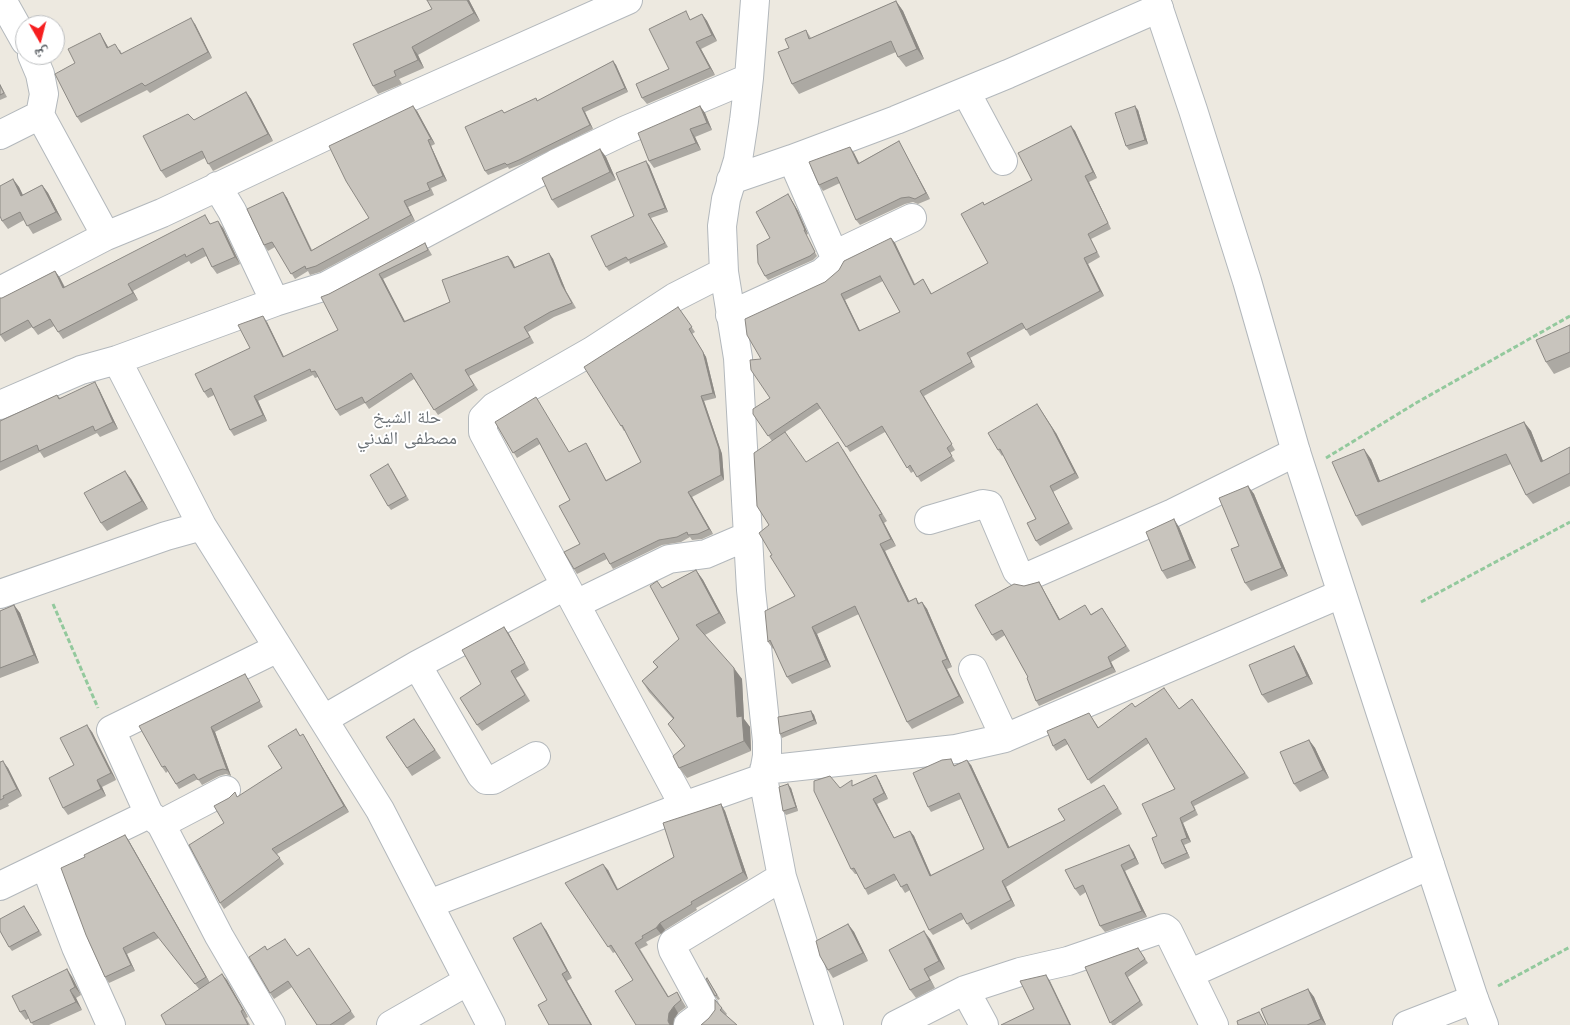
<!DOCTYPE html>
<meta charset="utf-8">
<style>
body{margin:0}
#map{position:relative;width:1570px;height:1025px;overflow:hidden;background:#ede9e0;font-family:"Work Sans","Noto Naskh Arabic",sans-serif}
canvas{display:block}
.north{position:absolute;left:15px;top:15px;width:50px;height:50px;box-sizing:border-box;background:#fff;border:1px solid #bdbfc1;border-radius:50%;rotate:172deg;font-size:14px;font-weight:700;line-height:20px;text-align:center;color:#595e63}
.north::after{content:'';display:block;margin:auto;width:18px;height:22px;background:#f61e1f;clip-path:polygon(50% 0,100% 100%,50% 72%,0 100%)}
</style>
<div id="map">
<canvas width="1570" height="1025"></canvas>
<div class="north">ش</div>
</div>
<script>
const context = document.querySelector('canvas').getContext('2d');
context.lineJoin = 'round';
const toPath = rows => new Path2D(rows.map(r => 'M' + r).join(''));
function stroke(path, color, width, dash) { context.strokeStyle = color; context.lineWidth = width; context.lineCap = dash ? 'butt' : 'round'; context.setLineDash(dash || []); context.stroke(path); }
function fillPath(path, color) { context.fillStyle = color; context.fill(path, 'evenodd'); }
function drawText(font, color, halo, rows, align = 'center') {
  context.font = font + ' "Work Sans","Noto Naskh Arabic",sans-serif'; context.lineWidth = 4; context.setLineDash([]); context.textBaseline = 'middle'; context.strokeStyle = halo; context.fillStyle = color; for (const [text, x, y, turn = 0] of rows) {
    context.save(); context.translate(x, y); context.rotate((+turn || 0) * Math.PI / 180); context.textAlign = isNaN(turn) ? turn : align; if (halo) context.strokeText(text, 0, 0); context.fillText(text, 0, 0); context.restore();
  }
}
const minor = toPath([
 [2,0,25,41],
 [755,0,749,78,744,121,738,160,726,199,722,226,724,272,738,358,751,590,767,741,767,756,763,778,782,877,829,1025],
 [32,55,40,74,44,94,40,115],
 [966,92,1003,161],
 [0,135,40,115,106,236],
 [731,180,792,159,896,120,1008,74,1159,8],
 [217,186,232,211,275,302],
 [834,255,912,218],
 [0,291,106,236,162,213,383,109,628,0],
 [730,315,822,273,832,264,834,255,792,159],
 [117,360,202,526,380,810,491,1025],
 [0,405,81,370,117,360,275,302,326,286,555,164,626,130,749,78],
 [929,520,983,504,989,505,1017,571,1022,575,1029,576,1173,513,1296,452],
 [0,594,166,536,202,526],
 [576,604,669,559,706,554,748,536],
 [417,665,481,775,486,780,493,780,536,756],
 [973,669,1005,738],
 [324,719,417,665,565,586],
 [764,770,956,749,1005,738,1341,594],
 [684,806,483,432,483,418,494,407,592,351,675,297,724,272],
 [161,824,226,790],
 [45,865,76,947,111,1025],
 [0,886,149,814],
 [429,904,684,806,763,778],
 [1189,974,1430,865],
 [965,990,984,1025],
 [271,1025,219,936,161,824,149,814,111,730,278,648],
 [391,1025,468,981],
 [688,1025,704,1013,705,1009,673,950,672,946,673,943,782,877],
 [896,1025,965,990,1020,972,1068,961,1164,928,1168,931,1214,1025],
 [1407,1025,1474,999]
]);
const tertiary = toPath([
 [1156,0,1193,110,1247,281,1296,452,1430,865,1474,999,1484,1025]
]);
stroke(minor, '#b3b8bc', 30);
stroke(tertiary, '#b3b8bc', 30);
stroke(toPath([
 [1326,458,1416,403,1570,316],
 [1421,602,1570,522],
 [53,604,98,708],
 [1498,986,1570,947]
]), '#93c99d', 3, [5, 2.5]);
stroke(minor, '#fff', 28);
stroke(tertiary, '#fff', 28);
fillPath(toPath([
 [469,0,480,21,418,55,424,68,399,79,402,84,378,94,373,86,353,44],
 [896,1,903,11,924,59,906,67,898,57,896,52,799,94,792,84,789,48,806,30,811,38],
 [702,14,707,21,717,41,701,49,715,75,647,104,642,98,669,69,691,19],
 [195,24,212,58,150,93,147,90,81,123,77,117,75,63,100,33,108,47,120,50,122,54],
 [613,61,616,65,628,92,585,112,593,129,522,164,509,169,508,167,488,175,485,171,504,113,537,101],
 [0,84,7,97,0,100],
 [246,92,251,99,273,141,213,171,205,158,166,178,161,171,194,120],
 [700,106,705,113,712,130,695,137,701,150,654,168,649,161],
 [1138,110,1148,144,1129,150,1126,146],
 [417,111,435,144,431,146,447,181,431,188,434,195,408,207,415,221,320,272,310,275,308,271,295,279,275,247,268,251,264,245,283,192,287,198,312,250,369,218],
 [1071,126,1075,131,1097,178,1089,182,1111,229,1091,239,1100,257,1088,264,1104,296,1030,336,1025,328,970,358,975,367,924,396,955,450,950,453,955,461,921,482,914,471,911,473,885,432,850,452,821,408,772,441,753,414,770,398,761,359,825,282,891,238,895,243,915,284,923,279,932,294,988,263,984,205,1032,180],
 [883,281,900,312,860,331,845,300],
 [899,141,902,147,930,199,918,204,913,202,905,204,860,225,856,220,840,183,823,191,819,185,854,153,859,163],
 [600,149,606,157,616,180,558,208,552,200],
 [649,165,668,212,651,218,668,247,630,264,629,261,609,271,606,267,634,216],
 [13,179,19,187,23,195,42,185,48,193,62,220,33,234,24,220,8,229,2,221],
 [788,194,798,211,808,234,806,235,817,256,813,260,768,280,765,276,770,238],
 [211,224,223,228,240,264,217,274,212,267,206,256,191,264,189,261,133,291,138,300,63,339,54,326,38,335,32,327,5,342,0,335,0,298,2,298,55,271,60,278,65,287],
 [425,243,432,255,383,279,404,321,450,302,508,256,512,261,515,267,549,253,553,259,566,291,576,308,554,317,528,332,534,343,469,376,478,390,438,415,414,379,369,409,365,403,340,416,336,410,318,377,315,378,313,375,258,401,267,421,234,436,230,430,214,395,208,398,204,392,250,348,267,322,284,357,338,330,329,294],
 [678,307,695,332,692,334,706,357,716,398,704,401,722,454,724,480,692,497,713,534,702,539,692,540,690,537,681,542,662,545,613,569,607,559,577,574,574,569,580,544,570,500,540,444,517,458,495,422,570,452,589,448,606,480,641,462,625,431,624,431,621,426],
 [1570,325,1570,367,1554,374,1546,362],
 [99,389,118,429,100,437,97,433,44,458,40,452,0,471,0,421,57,395,60,398],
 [1524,422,1531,431,1543,461,1570,447,1570,486,1533,504,1526,495,1511,464,1362,526,1356,516,1371,459,1380,481],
 [1056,433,1079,478,1053,492,1073,529,1040,546,1036,541,1036,519,1003,455,1002,456,998,450],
 [843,449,887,521,884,523,896,546,885,551,909,601,916,598,919,603,922,602,927,609,952,667,947,669,964,703,912,729,907,722,859,614,817,634,831,667,792,684,787,677,774,648,773,649,768,642,795,596,772,555,769,525,806,462],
 [391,468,409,500,391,510,388,506],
 [131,479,148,509,107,531,101,523],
 [1248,486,1254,494,1288,576,1251,591,1245,583,1239,546],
 [1179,527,1196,568,1167,579,1162,571],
 [696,570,703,580,726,623,705,635,742,679,744,719,750,727,751,751,687,778,679,768,685,746,668,724,673,719,649,692,642,681,657,667,653,662,679,639,662,588],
 [1039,582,1060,620,1091,614,1102,608,1130,651,1111,662,1116,672,1039,706,1036,701,1028,677,1005,635,996,641,992,635,1024,586],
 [14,605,20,613,39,663,0,678,0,611],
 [504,627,509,634,529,670,516,678,530,701,482,731,477,725,481,684],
 [1294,646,1299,654,1313,684,1268,703,1262,695],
 [245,674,263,707,215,732,231,776,226,774,219,776,202,785,198,779,179,789,168,771,166,773,162,767],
 [1192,699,1249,778,1194,806,1198,815,1183,823,1191,842,1184,845,1190,858,1165,869,1162,864,1157,836,1175,789,1149,743,1091,784,1068,744,1056,751,1053,746,1092,718,1099,728,1135,707,1179,709],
 [811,711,814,715,817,724,782,738,780,734],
 [414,719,441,758,412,776,386,737],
 [296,729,300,736,307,741,349,812,277,854,284,864,224,909,220,903,224,823,238,797,282,768],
 [92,732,116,780,102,787,106,796,68,815,63,808,74,765],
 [1309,740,1315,748,1329,778,1300,792,1294,784],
 [0,762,8,768,22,796,8,804,9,806,0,810],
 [955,765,971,765,1009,847,1065,820,1108,791,1122,814,1006,887,1015,906,971,930,964,919,933,935,929,930,910,890,905,893,897,880,868,895,865,889,857,874,855,874,851,869,855,785,879,780,888,799,877,804,894,838,910,831,914,836,931,875,984,849,961,799,931,812,928,807],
 [791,788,798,811,786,815,783,811],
 [721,804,725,811,748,879,696,908,697,910,665,930,661,934,646,942,648,945,640,949,669,997,677,992,686,1007,678,1013,674,1019,673,1025,636,1025,633,980,615,952,613,953,565,883,608,870,618,889,674,857],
 [125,835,129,841,210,983,222,974,248,1017,246,1018,250,1025,166,1025,199,989,159,938,127,954,135,971,109,983,105,977,85,857],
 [1133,851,1139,864,1125,871,1147,917,1105,932,1100,926,1086,892,1080,896,1075,889],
 [24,906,42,935,12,951,9,947],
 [848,924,854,932,868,961,833,978,828,970],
 [546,930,572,978,567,981,592,1025,549,1025,547,1000],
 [930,939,945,969,929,977,935,988,916,998,910,990],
 [309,948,355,1017,344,1025,317,1025,292,987,274,999,270,993,267,950,297,956],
 [1138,948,1148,963,1128,977,1143,1005,1115,1025,1112,1025,1085,967],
 [67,969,72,977,81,995,76,998,82,1010,49,1025,33,1025,29,1018,26,1020,20,1012],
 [707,978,720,999,718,1000,715,996],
 [1308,989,1314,997,1326,1025,1268,1025],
 [722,1008,727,1014,726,1015,701,1025]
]), '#aca9a3');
fillPath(toPath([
 [467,0,469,0,480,21,474,13],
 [896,1,903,11,924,59,917,49],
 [702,14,707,21,717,41,712,35],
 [191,18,195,24,212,58,208,52],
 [100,33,112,54,107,48],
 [696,42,701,49,715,75,710,68],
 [412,47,418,55,424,68,418,60],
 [613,61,616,65,628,92,625,88],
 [246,92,251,99,273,141,268,134],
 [413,106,417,111,435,144,431,139],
 [700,106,705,113,712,130,707,123],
 [1135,106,1138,110,1148,144,1145,140],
 [582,108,585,112,593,129,590,125],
 [1071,126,1075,131,1097,178,1093,172],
 [690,129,695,137,701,150,696,143],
 [428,140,431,146,447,181,443,176],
 [899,141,902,147,930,199,926,193],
 [850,147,854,153,862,169,858,164],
 [600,149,606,157,616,180,610,172],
 [646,161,649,165,668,212,665,208],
 [1085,176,1089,182,1111,229,1108,223],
 [13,179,19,187,27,204,21,196],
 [42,185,48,193,62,220,56,212],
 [283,192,287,198,314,256,311,251],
 [788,194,798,211,808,234,805,230],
 [404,201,408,207,415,221,411,215],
 [218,221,223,228,240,264,235,257],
 [891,238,895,243,917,290,914,285],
 [549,253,553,259,566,291,576,308,562,285],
 [508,256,512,261,518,274,514,268],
 [1084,258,1088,264,1104,296,1100,291],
 [55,271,60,278,68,295,63,288],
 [379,274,383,279,408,327,404,322],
 [128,284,133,291,138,300,133,293],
 [841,294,845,300,863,337,859,331],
 [263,316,267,322,287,363,283,357],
 [689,329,706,357,716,398,713,393],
 [95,382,99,389,118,429,113,422],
 [254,396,258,401,267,421,263,415],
 [701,396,704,401,722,454,724,480,721,475],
 [1037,404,1056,433,1079,478,1075,473],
 [1524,422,1531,431,1547,471,1541,462],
 [1364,449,1371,459,1384,491,1378,482],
 [125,471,131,479,148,509,142,501],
 [1248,486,1254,494,1288,576,1282,568],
 [688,492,692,497,713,534,709,529],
 [879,515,884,523,896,546,891,539],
 [1174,519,1179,527,1196,568,1190,560],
 [880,544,885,551,913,609,908,602],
 [696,570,703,580,726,623,719,613],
 [1039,582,1042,587,1063,625,1059,620],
 [922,602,927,609,952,667,947,659],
 [14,605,20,613,39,663,34,655],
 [504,627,509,634,529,670,525,663],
 [812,627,817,634,831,667,826,660],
 [1294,646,1299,654,1313,684,1307,676],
 [1108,657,1111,662,1116,672,1112,667],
 [942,661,947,669,964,703,959,696],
 [734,668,742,679,744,719,750,727,751,751,744,741,737,717],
 [811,711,814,715,817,724,814,720],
 [87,725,92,732,116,780,111,773],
 [211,727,215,732,231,776,227,770],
 [303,734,307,741,349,812,344,806],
 [1309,740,1315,748,1329,778,1323,770],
 [967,760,971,765,1012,853,1008,848],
 [3,761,8,768,22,796,17,789],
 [876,775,879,780,888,799,884,793],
 [97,780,102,787,106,796,101,789],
 [788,784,791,788,798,811,796,807],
 [873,799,877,804,897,844,894,838],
 [721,804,725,811,748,879,743,872],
 [1180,818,1183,823,1191,842,1187,838],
 [910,831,914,836,934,882,930,876],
 [125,835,129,841,210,983,206,977],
 [1181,840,1184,845,1190,858,1187,853],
 [1129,845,1133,851,1139,864,1135,858],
 [603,864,608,870,621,897,617,890],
 [1121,865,1125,871,1147,917,1142,911],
 [1002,881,1006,887,1015,906,1011,900],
 [541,923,546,930,572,978,567,971],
 [660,923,665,930,661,934,656,928],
 [848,924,854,932,868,961,863,953],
 [924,931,930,939,945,969,939,961],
 [123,948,127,954,135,971,131,965],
 [67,969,72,977,81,995,75,987],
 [924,969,929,977,935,988,930,980],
 [222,974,227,980,248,1017,243,1010],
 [562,974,567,981,592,1025,591,1025],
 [1046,975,1050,981,1071,1025,1070,1025],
 [1308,989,1314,997,1326,1025,1321,1019],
 [70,990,76,998,82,1010,76,1002],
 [674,1006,678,1013,674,1019,673,1025,670,1025,668,1021,669,1013]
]), '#8c8984');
const building = toPath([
 [427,0,467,0,474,13,412,47,418,60,394,71,396,76,373,86,353,44,432,9,427,0],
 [896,1,917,49,898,57,891,41,792,84,778,52,789,48,785,39,806,30,809,39,896,1],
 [686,11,690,20,702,14,712,35,696,42,710,68,642,98,636,84,669,69,649,29,686,11],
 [191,18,208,52,145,86,142,83,77,117,55,74,75,63,68,49,100,33,107,48,115,44,121,54,191,18],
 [613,61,625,88,582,108,590,125,519,160,507,165,505,163,485,171,465,127,502,110,504,113,536,98,537,101,613,61],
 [0,85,4,93,0,95,0,85],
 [246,92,268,134,208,164,202,151,161,171,143,136,188,114,194,120,246,92],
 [413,106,431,139,428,140,443,176,427,183,430,190,404,201,411,215,316,266,306,269,305,266,291,274,272,242,264,245,247,209,283,192,311,251,369,218,346,181,329,146,413,106],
 [700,106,707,123,690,129,696,143,649,161,638,133,700,106],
 [1135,106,1145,140,1126,146,1115,113,1135,106],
 [1071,126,1093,172,1085,176,1108,223,1088,234,1097,252,1084,258,1100,291,1026,330,1022,323,967,353,972,362,920,391,952,444,947,448,952,456,917,477,910,465,907,468,882,426,846,447,817,403,768,436,753,414,753,409,770,398,751,370,750,360,761,359,747,335,745,319,825,282,839,270,844,261,891,238,914,285,923,279,931,294,988,263,961,214,983,202,984,205,1032,180,1018,153,1071,126],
 [880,276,900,312,859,331,841,294,880,276],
 [899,141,926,193,915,199,909,197,901,198,856,220,837,177,819,185,809,162,850,147,858,164,899,141],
 [600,149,610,172,552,200,542,178,600,149],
 [646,161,665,208,648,214,665,243,628,260,626,257,606,267,591,236,634,216,616,173,646,161],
 [13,179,21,196,42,185,56,212,27,226,20,212,2,221,0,216,0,186,13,179],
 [788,194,795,207,805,230,804,230,815,252,810,256,765,276,758,263,757,245,770,238,756,212,788,194],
 [205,215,210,224,218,221,235,257,212,267,203,248,186,257,185,254,128,284,133,293,58,332,50,319,33,328,28,320,0,335,0,298,2,298,55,271,63,288,205,215],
 [425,243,428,250,379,274,404,322,450,302,442,280,508,256,514,268,549,253,562,285,572,303,550,312,524,327,530,337,465,370,474,385,434,410,411,373,365,403,362,397,336,410,315,371,311,372,310,369,254,396,263,415,230,430,211,388,204,392,195,374,250,348,238,325,263,316,283,357,338,330,321,297,329,294,425,243],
 [678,307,692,327,689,329,703,352,713,393,701,396,719,449,721,475,688,492,709,529,698,534,688,535,687,532,677,537,659,540,610,564,604,553,574,569,564,552,580,544,559,506,570,500,537,438,513,453,495,422,536,397,569,452,586,443,606,481,641,462,622,425,621,426,584,367,678,307],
 [1570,325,1570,352,1546,362,1536,340,1570,325],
 [95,382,113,422,95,431,93,426,39,451,37,445,0,462,0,421,57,395,59,399,95,382],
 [1037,404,1052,428,1075,473,1050,486,1069,523,1036,541,1027,523,1036,519,1000,449,998,450,988,433,1037,404],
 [1524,422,1541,462,1570,447,1570,473,1526,495,1506,454,1356,516,1332,462,1364,449,1378,482,1524,422],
 [785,432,806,462,838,442,882,514,879,515,891,539,880,544,908,602,916,598,918,604,922,602,947,659,942,661,959,696,907,722,855,606,812,627,826,660,787,677,770,640,768,642,765,611,795,596,770,556,772,555,759,533,769,525,757,506,754,453,785,432],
 [388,464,406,496,388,506,370,475,388,464],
 [125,471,142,501,101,523,84,493,125,471],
 [1248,486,1282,568,1245,583,1231,549,1239,546,1219,498,1248,486],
 [1174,519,1190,560,1162,571,1146,532,1174,519],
 [696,570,719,613,696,625,734,668,737,717,742,716,744,741,679,768,673,756,685,746,668,724,674,718,642,681,658,667,653,662,679,639,650,586,657,581,662,588,696,570],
 [1039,582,1059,620,1085,605,1091,615,1102,608,1126,646,1108,657,1112,667,1036,701,1027,678,1028,677,1002,630,992,635,975,605,1014,584,1024,586,1039,582],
 [14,605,34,655,0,668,0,611,14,605],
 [504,627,525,663,511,671,525,695,477,725,460,698,481,684,462,650,504,627],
 [1294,646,1307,676,1262,695,1249,665,1294,646],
 [245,674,260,701,211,727,227,770,223,769,216,771,198,780,194,774,176,784,165,766,162,767,139,726,245,674],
 [1164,688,1179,709,1192,699,1245,773,1191,802,1195,810,1180,818,1187,838,1181,840,1187,853,1162,864,1152,838,1157,836,1142,804,1175,789,1146,738,1088,780,1065,739,1053,746,1047,731,1089,713,1098,728,1132,703,1135,707,1164,688],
 [811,711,814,720,780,734,778,717,811,711],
 [414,719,435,750,407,768,386,737,414,719],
 [87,725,111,773,97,780,101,789,63,808,49,778,74,765,60,738,87,725],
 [296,729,300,736,303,734,344,806,272,849,280,858,220,903,189,845,224,823,214,806,229,798,235,792,237,797,282,768,268,746,296,729],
 [1309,740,1323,770,1294,784,1280,752,1309,740],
 [951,759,954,766,967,760,1008,848,1065,820,1058,809,1104,785,1118,808,1002,881,1011,900,967,924,961,913,929,930,907,884,901,887,894,874,865,889,854,868,851,869,814,791,814,781,830,776,840,788,852,780,852,786,876,775,884,793,873,799,894,838,910,831,930,876,984,849,959,793,928,807,913,773,942,760,951,759],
 [3,761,17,789,3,796,4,798,0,800,0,762,3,761],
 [788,784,796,807,783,811,779,787,788,784],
 [721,804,743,872,691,902,692,904,660,923,656,928,642,936,643,938,635,943,668,997,677,992,681,1000,674,1006,669,1013,668,1021,670,1025,636,1025,615,991,633,980,611,945,608,947,565,883,603,864,617,890,674,857,663,823,721,804],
 [125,835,206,977,195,984,154,932,123,948,131,965,105,977,86,935,61,868,85,857,84,855,125,835],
 [1129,845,1135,858,1121,865,1142,911,1100,926,1083,885,1075,889,1065,870,1129,845],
 [24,906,39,931,9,947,0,931,0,919,24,906],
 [541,923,567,971,562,974,591,1025,549,1025,538,1005,547,1000,513,938,541,923],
 [848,924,863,953,828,970,820,956,816,941,848,924],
 [924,931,939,961,924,969,930,980,910,990,889,950,924,931],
 [285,939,297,956,309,948,351,1011,330,1025,317,1025,288,981,270,993,249,957,265,946,267,950,285,939],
 [1138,948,1145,959,1125,973,1140,1001,1110,1023,1085,967,1138,948],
 [67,969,75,987,70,990,76,1002,31,1023,25,1010,20,1012,12,996,67,969],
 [222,974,243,1010,241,1011,248,1025,166,1025,161,1015,222,974],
 [1046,975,1070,1025,1001,1025,1034,1009,1020,981,1046,975],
 [707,978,717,995,715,996,706,979,707,978],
 [1308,989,1321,1019,1307,1025,1268,1025,1261,1009,1308,989],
 [715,1000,722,1008,720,1010,737,1025,701,1025,709,1018,715,1010,715,1000],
 [1259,1012,1266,1025,1238,1025,1237,1021,1259,1012]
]);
fillPath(building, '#c8c4bd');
stroke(building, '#8c8984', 1);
drawText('18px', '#6a7075', '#fff', [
 ["حلة الشيخ",407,418],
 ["مصطفى الفدني",407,439]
]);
</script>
